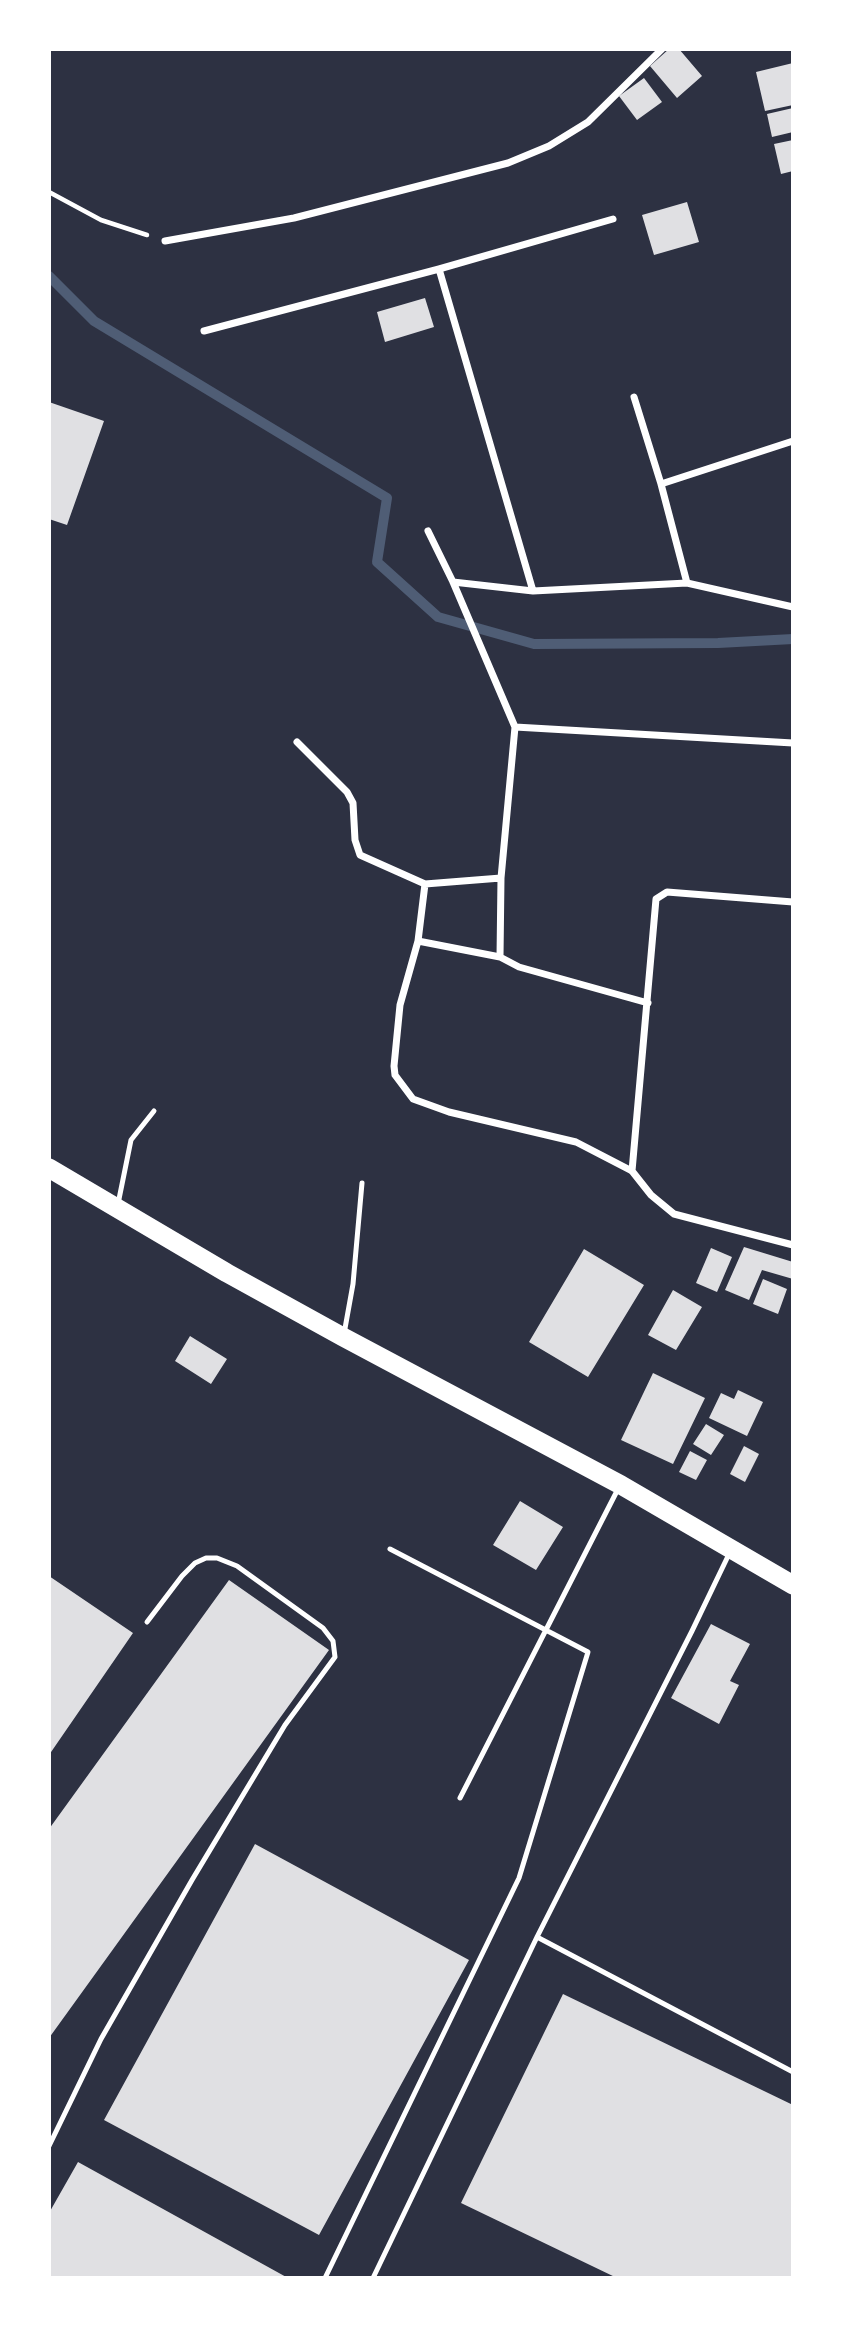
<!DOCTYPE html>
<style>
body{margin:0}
#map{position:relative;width:842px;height:2327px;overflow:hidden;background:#2d3142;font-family:Barlow,sans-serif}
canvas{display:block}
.frame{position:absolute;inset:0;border:51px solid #fff;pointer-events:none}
</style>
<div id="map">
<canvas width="842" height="2327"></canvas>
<div class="frame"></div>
</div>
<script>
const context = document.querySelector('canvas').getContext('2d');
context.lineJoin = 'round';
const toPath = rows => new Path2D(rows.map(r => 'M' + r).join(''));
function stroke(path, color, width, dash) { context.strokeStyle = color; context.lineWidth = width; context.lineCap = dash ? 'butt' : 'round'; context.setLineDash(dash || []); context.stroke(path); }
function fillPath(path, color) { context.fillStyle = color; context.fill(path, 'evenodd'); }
stroke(toPath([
 [49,276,94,321,387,498,377,562,438,617,534,644,718,643,793,639]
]), '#4f5d75', 10);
fillPath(toPath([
 [669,49,679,49,702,76,677,98,650,66],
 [793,63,793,105,765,111,756,72],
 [644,78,662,102,637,120,619,96],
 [793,108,793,132,772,137,767,114],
 [793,140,793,171,781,174,774,144],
 [687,202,699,242,654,255,642,215],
 [425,298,434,327,385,342,377,312],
 [49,402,104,421,67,525,49,519],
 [744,1247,793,1262,793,1279,762,1270,749,1300,725,1290],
 [711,1248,732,1257,717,1292,696,1283],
 [584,1249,644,1285,588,1377,529,1342],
 [763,1279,787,1289,778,1314,753,1304],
 [673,1290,702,1307,676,1350,648,1335],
 [190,1336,227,1359,211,1384,175,1361],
 [653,1373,705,1398,673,1464,621,1440],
 [738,1390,763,1402,747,1436,709,1418,721,1393,734,1399],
 [706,1424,724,1435,711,1455,693,1444],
 [744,1446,759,1454,745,1482,730,1474],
 [690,1451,707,1460,696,1480,679,1472],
 [520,1501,563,1527,536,1570,493,1545],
 [49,1576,133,1633,49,1755],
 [229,1580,329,1650,49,2038,49,1829],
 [711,1624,750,1644,730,1681,739,1685,719,1724,671,1698],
 [255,1844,469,1960,319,2235,104,2120],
 [563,1994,793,2105,793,2278,617,2278,461,2203],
 [78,2162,288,2278,49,2278,49,2213]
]), '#e0e0e3');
stroke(toPath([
 [49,192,101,220,147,235]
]), '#fff', 4.5);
stroke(toPath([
 [118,1204,131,1140,154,1111],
 [344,1334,353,1284,362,1183],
 [460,1798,618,1489],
 [537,1937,793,2072],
 [49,2146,101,2039,192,1880,285,1725,335,1657,333,1641,323,1628,237,1566,217,1558,206,1558,195,1563,182,1576,147,1622],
 [325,2278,519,1878,588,1652,390,1549],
 [373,2278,537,1937,692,1631,730,1552]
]), '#fff', 5);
stroke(toPath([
 [165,241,294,218,508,163,549,146,588,122,662,49],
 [439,269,533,591],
 [204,331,439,269,613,219],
 [634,397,661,484],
 [428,531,453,582,515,727,793,743],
 [453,582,533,591,687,583,793,607],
 [687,583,661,484,793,441],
 [297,742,347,792,353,803,355,840,360,855,425,884,418,941,400,1005,394,1066,395,1075,413,1099,449,1112,576,1142,632,1171,651,1195,674,1214,793,1245],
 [425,884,501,878,515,727],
 [418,941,500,957,519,967,648,1003],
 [500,957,501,878],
 [632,1171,656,899,667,892,793,902]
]), '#fff', 7);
stroke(toPath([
 [49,1168,227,1273,343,1337,621,1485,793,1585]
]), '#fff', 19);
</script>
